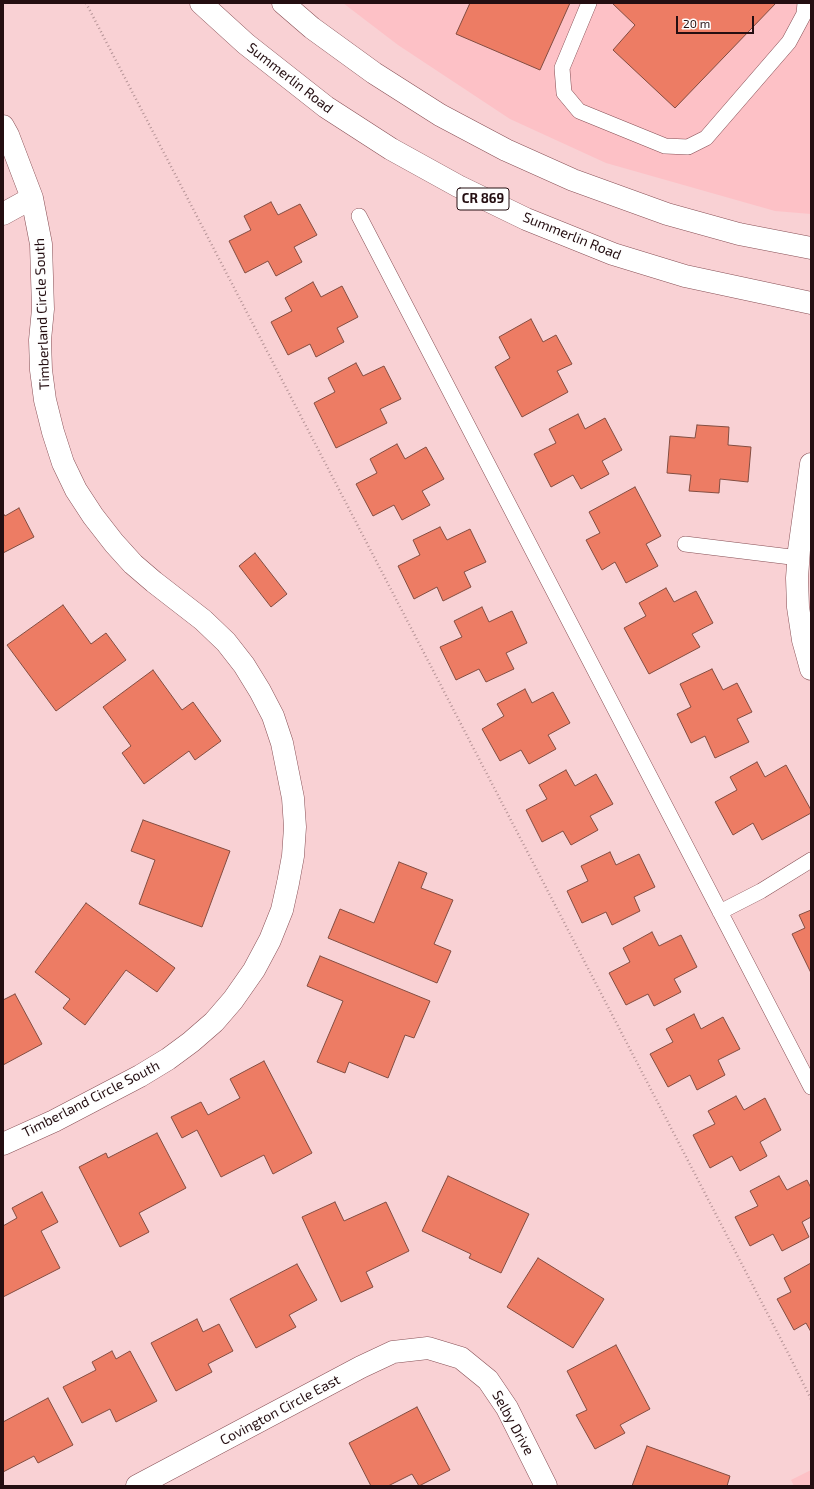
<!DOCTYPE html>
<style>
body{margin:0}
#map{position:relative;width:814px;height:1489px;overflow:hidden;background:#f9d1d4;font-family:"Exo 2",sans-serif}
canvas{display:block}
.frame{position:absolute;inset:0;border:4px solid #240e11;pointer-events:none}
.scale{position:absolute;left:676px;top:16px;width:78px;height:18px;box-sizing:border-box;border:2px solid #240e11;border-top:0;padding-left:5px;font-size:12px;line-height:14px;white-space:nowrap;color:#240e11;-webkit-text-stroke:3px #fefefe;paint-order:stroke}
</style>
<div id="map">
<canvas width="814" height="1489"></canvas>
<div class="frame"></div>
<div class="scale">20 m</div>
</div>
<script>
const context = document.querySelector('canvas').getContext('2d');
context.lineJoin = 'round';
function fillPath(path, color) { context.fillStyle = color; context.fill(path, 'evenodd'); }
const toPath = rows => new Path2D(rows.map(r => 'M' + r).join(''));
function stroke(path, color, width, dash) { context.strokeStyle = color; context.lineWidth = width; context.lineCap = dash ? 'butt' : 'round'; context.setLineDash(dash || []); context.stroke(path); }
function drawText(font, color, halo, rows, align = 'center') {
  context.font = font + ' "Exo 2",sans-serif'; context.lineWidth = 3; context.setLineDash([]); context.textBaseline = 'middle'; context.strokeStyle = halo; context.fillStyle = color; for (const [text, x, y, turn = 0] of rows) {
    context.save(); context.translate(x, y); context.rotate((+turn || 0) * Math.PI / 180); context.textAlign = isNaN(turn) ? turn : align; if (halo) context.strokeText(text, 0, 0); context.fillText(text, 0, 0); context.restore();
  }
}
fillPath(toPath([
 [343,3,811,3,811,214,775,211,606,163,510,119,398,45],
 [811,1470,811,1486,794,1486,791,1480]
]), '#fdc1c6');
const building = toPath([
 [470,3,570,3,540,70,456,34,470,3],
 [612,3,776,3,675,108,613,50,635,25,612,3],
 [271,202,278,215,300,204,317,235,294,247,302,262,276,276,268,261,245,273,229,241,251,230,244,216,271,202],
 [313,282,321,297,342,286,358,317,337,328,344,342,316,357,310,344,288,355,271,322,292,311,285,298,313,282],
 [531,319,543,342,556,335,572,364,557,371,568,392,522,417,495,367,510,358,499,337,531,319],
 [356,363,363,376,384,366,401,399,380,409,387,423,336,448,314,403,335,392,328,378,356,363],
 [578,414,585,429,605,418,622,450,602,461,609,474,581,489,573,475,551,487,534,454,556,443,549,429,578,414],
 [697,425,729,427,728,445,751,447,748,482,720,479,719,493,689,491,691,475,667,473,670,436,695,438,697,425],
 [397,444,405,459,426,447,444,479,422,491,430,505,402,520,394,505,373,516,356,484,377,473,370,459,397,444],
 [635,487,661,536,646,544,658,566,626,583,615,562,602,570,586,540,600,533,589,512,635,487],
 [19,508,34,537,3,553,3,513,5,516,19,508],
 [440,527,447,540,470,529,486,562,464,572,471,587,443,601,437,587,414,599,398,566,420,555,413,540,440,527],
 [255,553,287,594,271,607,239,566,255,553],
 [666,588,674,602,696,591,713,623,692,634,700,647,649,674,624,628,646,616,639,603,666,588],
 [63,605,91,644,106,633,126,660,56,711,7,645,63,605],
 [482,607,489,622,512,611,527,643,506,653,514,669,486,682,479,669,456,680,440,647,462,637,454,621,482,607],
 [712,669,723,690,737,683,752,712,737,719,749,742,715,758,705,736,691,743,677,714,691,707,680,684,712,669],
 [153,670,182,710,193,702,221,741,195,760,189,751,144,784,122,753,131,746,103,707,153,670],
 [525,689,532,703,553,692,570,723,548,735,556,749,529,764,521,750,500,761,482,729,504,716,497,704,525,689],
 [757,762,765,777,786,765,811,810,811,813,762,840,753,823,733,835,715,802,737,790,730,777,757,762],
 [566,770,575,786,596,774,613,804,590,816,598,830,571,845,563,831,542,842,526,810,547,799,539,785,566,770],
 [143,820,230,851,202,927,139,904,155,860,131,851,143,820],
 [610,852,616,865,639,854,655,887,634,897,640,911,612,925,606,912,582,923,567,891,588,881,581,866,610,852],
 [399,862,427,873,421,888,453,900,434,944,451,951,437,983,328,938,340,909,374,923,399,862],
 [86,903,175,968,157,992,126,970,85,1025,63,1008,70,999,35,972,86,903],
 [811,910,811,973,792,934,805,928,799,915,811,910],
 [652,932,659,946,681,935,697,967,674,979,681,992,654,1006,648,994,626,1005,609,973,630,962,623,948,652,932],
 [320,956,430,1001,414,1038,405,1035,388,1078,349,1062,345,1073,317,1062,343,1001,307,986,320,956],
 [15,994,42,1044,3,1065,3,1000,15,994],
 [694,1014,701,1029,723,1017,740,1049,718,1060,725,1075,697,1090,690,1075,668,1087,650,1054,673,1042,666,1029,694,1014],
 [264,1061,312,1153,273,1174,264,1155,221,1177,197,1130,182,1138,171,1117,201,1102,208,1115,240,1098,230,1079,264,1061],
 [736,1096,744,1110,765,1098,781,1130,760,1142,767,1156,740,1171,732,1156,710,1168,693,1135,715,1124,708,1111,736,1096],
 [157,1133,186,1188,139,1213,149,1232,120,1247,79,1167,106,1153,108,1158,157,1133],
 [448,1176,529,1214,501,1273,469,1258,471,1254,422,1231,448,1176],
 [779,1176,787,1190,807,1180,811,1188,811,1217,802,1222,809,1237,782,1251,773,1234,750,1246,735,1217,758,1206,750,1191,779,1176],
 [42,1192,58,1222,41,1231,60,1268,3,1297,3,1226,17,1218,12,1208,42,1192],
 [335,1202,344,1221,386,1202,409,1251,366,1272,373,1287,341,1302,302,1217,335,1202],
 [538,1258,604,1299,573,1348,507,1307,538,1258],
 [811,1263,811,1332,806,1323,794,1330,777,1299,791,1292,784,1278,811,1263],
 [297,1264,317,1300,289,1315,296,1327,256,1348,230,1299,297,1264],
 [197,1319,203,1332,219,1324,233,1351,208,1364,212,1372,176,1391,151,1343,197,1319],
 [616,1345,650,1409,620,1425,625,1433,595,1449,576,1415,587,1410,567,1371,616,1345],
 [112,1351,116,1359,130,1351,157,1401,116,1422,110,1409,82,1423,63,1387,96,1370,92,1362,112,1351],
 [48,1398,73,1445,38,1463,34,1456,3,1472,3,1422,48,1398],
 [417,1407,450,1470,419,1486,412,1474,388,1486,371,1486,349,1443,417,1407],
 [647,1446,730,1476,727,1486,632,1486,647,1446]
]);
fillPath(building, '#ed7c64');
stroke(building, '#834d41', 1);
const service = toPath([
 [589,3,562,68,564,93,579,111,665,146,688,147,706,138,789,42,804,14,805,3],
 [359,216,811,1087],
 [685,544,799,558],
 [720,912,761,891,811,860]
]);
const minor = toPath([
 [3,126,8,135,32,198,41,244,43,309,40,340,41,370,45,400,53,432,63,463,76,490,93,516,114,543,133,564,154,582,203,620,226,642,244,665,260,691,273,716,282,743,293,798,295,827,293,856,288,883,282,910,270,940,254,970,233,1000,214,1022,191,1042,168,1059,140,1076,54,1121,3,1144],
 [3,214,32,198],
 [811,464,799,550,797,578,798,607,803,640,811,669],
 [137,1486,361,1367,393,1352,428,1348,461,1358,488,1380,507,1408,546,1486]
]);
const primary = toPath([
 [201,3,246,44,326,107,391,149,458,186,526,219,613,254,685,276,811,303],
 [283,3,312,28,374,73,440,115,506,150,573,180,667,214,739,234,811,248]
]);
stroke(service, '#874f55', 16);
stroke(minor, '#874f55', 23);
stroke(primary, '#874f55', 23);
stroke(toPath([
 [86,3,788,1353,811,1399]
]), '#b59396', 2.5, [1, 3]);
stroke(service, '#fff', 15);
stroke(minor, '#fff', 22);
stroke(primary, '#fff', 22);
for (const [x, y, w] of [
 [483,199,52]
]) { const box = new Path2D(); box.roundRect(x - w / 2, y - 11, w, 22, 3); context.fillStyle = '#fefefe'; context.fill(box); stroke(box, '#240e11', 1); }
drawText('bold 13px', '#240e11', null, [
 ["CR 869",483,199]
]);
drawText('14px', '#240e11', '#fefefe', [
 ["Summerlin Road",290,78,38],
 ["Summerlin Road",572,236,22],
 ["Timberland Circle South",42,314,-92],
 ["Timberland Circle South",91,1099,-27],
 ["Covington Circle East",280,1410,-28],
 ["Selby Drive",513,1423,61]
]);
</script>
